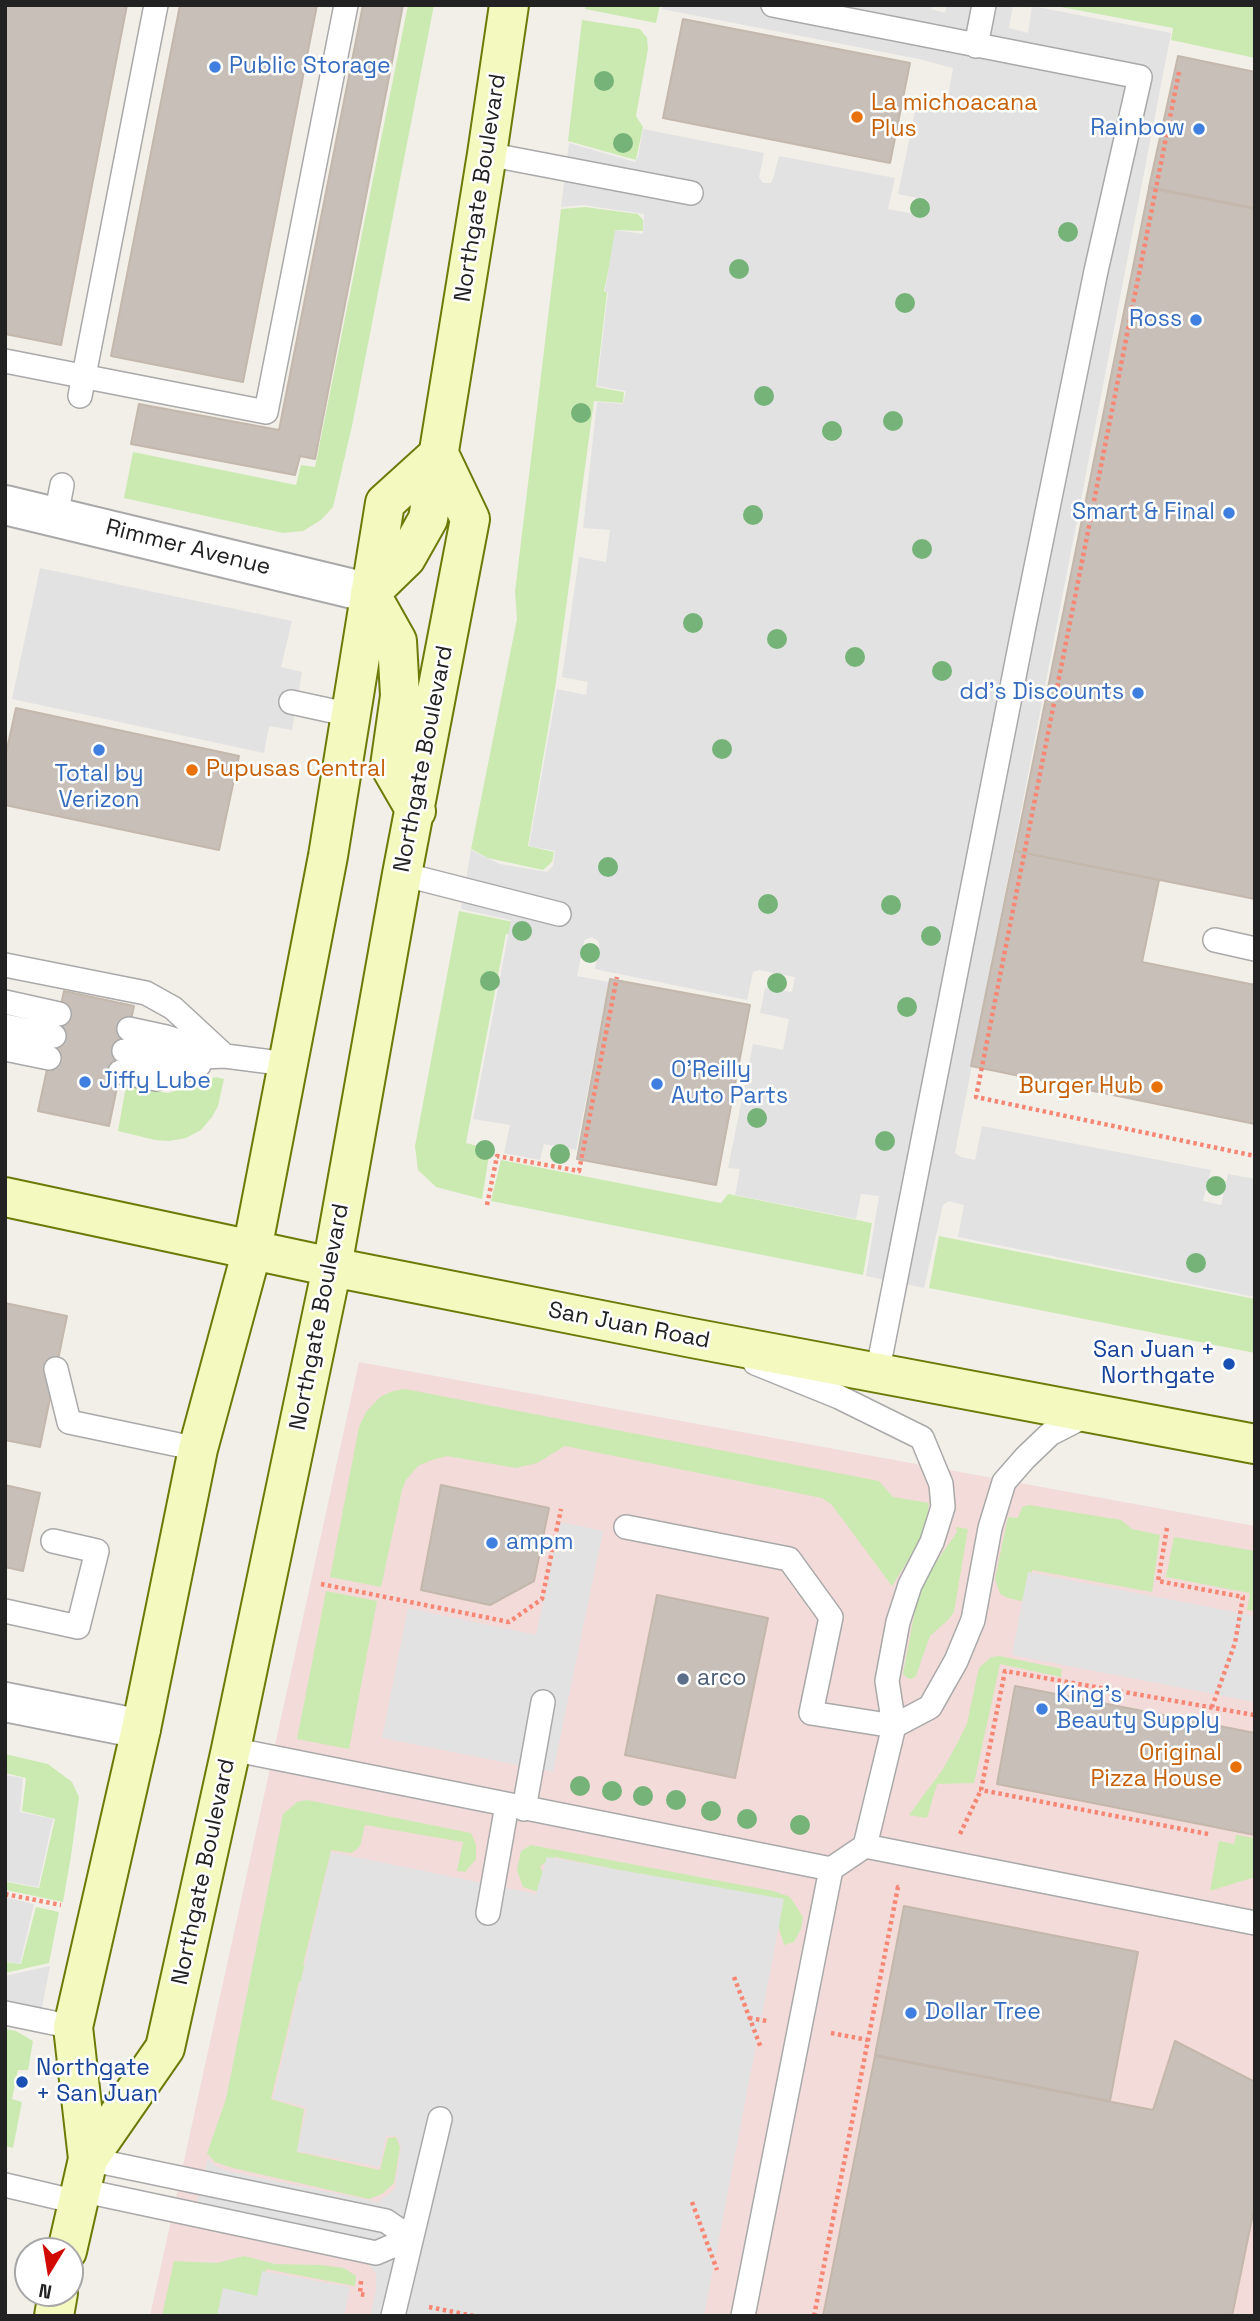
<!DOCTYPE html>
<style>
body{margin:0}
#map{position:relative;width:1260px;height:2321px;overflow:hidden;background:#f2efe9;font-family:"Space Grotesk",sans-serif}
canvas{display:block}
.frame{position:absolute;inset:0;border:7px solid #222;pointer-events:none}
.north{position:absolute;left:14px;top:2237px;width:70px;height:70px;box-sizing:border-box;background:#fff;border:2px solid #a7a7a7;border-radius:50%;rotate:191deg;font-size:19px;font-weight:700;line-height:28px;text-align:center;color:#222}
.north::after{content:'';display:block;margin:auto;width:24px;height:32px;background:#d10a03;clip-path:polygon(50% 0,100% 100%,50% 72%,0 100%)}
</style>
<div id="map">
<canvas width="1260" height="2321"></canvas>
<div class="frame"></div>
<div class="north">N</div>
</div>
<script>
const context = document.querySelector('canvas').getContext('2d');
context.lineJoin = 'round';
function fillPath(path, color) { context.fillStyle = color; context.fill(path, 'evenodd'); }
const toPath = rows => new Path2D(rows.map(r => 'M' + r).join(''));
function stroke(path, color, width, dash) { context.strokeStyle = color; context.lineWidth = width; context.lineCap = dash ? 'butt' : 'round'; context.setLineDash(dash || []); context.stroke(path); }
function drawText(font, color, halo, rows, align = 'center') {
  context.font = font + ' "Space Grotesk",sans-serif'; context.lineWidth = 5; context.setLineDash([]); context.textBaseline = 'middle'; context.strokeStyle = halo; context.fillStyle = color; for (const [text, x, y, turn = 0] of rows) {
    context.save(); context.translate(x, y); context.rotate((+turn || 0) * Math.PI / 180); context.textAlign = isNaN(turn) ? turn : align; if (halo) context.strokeText(text, 0, 0); context.fillText(text, 0, 0); context.restore();
  }
}
fillPath(toPath([
 [359,1362,1255,1526,1255,2316,150,2316]
]), '#f2dbd9');
fillPath(toPath([
 [408,5,434,5,352,426,333,507,321,520,303,531,283,533,124,498,133,452,296,485,301,465,315,467],
 [586,5,660,5,656,23,585,9],
 [1050,5,1255,5,1255,58,1171,40,1173,28],
 [582,20,640,29,647,38,648,49,636,116,643,127,636,160,568,141],
 [585,207,638,214,643,220,643,231,617,230,604,291,607,292,596,387,624,392,623,403,594,401,555,689,528,846,554,852,552,862,543,870,488,858,471,849,517,619,515,592,561,209],
 [459,911,534,926,532,938,506,934,466,1143,490,1149,482,1199,436,1187,418,1170,415,1146],
 [216,1077,224,1079,218,1106,212,1117,201,1130,186,1138,169,1141,155,1140,118,1131,126,1086,168,1093],
 [501,1160,721,1203,728,1194,872,1223,863,1275,491,1201],
 [939,1236,1255,1299,1255,1353,929,1288],
 [405,1389,879,1481,893,1497,929,1503,926,1524,916,1547,892,1586,832,1505,822,1498,565,1446,537,1463,516,1468,447,1456,432,1460,418,1466,406,1480,402,1490,381,1587,330,1577,359,1427,366,1412,380,1397,393,1391],
 [1029,1505,1121,1520,1132,1529,1160,1535,1152,1592,1032,1570,1026,1602,1008,1598,1000,1594,995,1579,1008,1517,1018,1518,1022,1507],
 [956,1527,968,1529,954,1612,948,1620,930,1636,916,1676,912,1679,907,1678,903,1674,918,1595,930,1571,957,1532],
 [1174,1537,1255,1551,1255,1611,1247,1610,1250,1593,1166,1577],
 [326,1591,377,1601,349,1749,297,1739],
 [1000,1656,1062,1669,1061,1677,1000,1664,974,1783,937,1784,927,1818,909,1815,943,1769,959,1740,967,1723,979,1668,991,1657],
 [5,1754,48,1764,72,1782,79,1797,71,1856,63,1902,6,1890,7,1882,39,1888,55,1819,22,1811,26,1778,5,1773],
 [307,1800,471,1833,476,1845,476,1859,465,1872,457,1871,463,1842,365,1825,360,1846,356,1850,351,1853,331,1850,303,1965,330,1970,325,1987,299,1982,271,2099,304,2109,297,2152,380,2170,388,2138,396,2137,400,2147,394,2183,382,2194,369,2199,233,2168,215,2162,207,2153,226,2099,283,1814,297,1802],
 [1236,1835,1255,1838,1255,1877,1210,1891,1219,1841,1234,1844],
 [531,1845,773,1891,790,1897,803,1917,801,1929,794,1942,784,1945,771,1901,618,1877,610,1868,555,1857,540,1866,551,1892,535,1891,523,1887,517,1870,521,1851],
 [36,1907,59,1912,49,1963,5,1973,5,1962,21,1964],
 [5,2029,16,2031,33,2041,28,2070,18,2070,12,2099,22,2102,13,2148,5,2146],
 [244,2256,275,2264,321,2265,344,2268,356,2276,355,2286,266,2269,258,2304,222,2316,162,2316,174,2261,217,2263]
]), '#cbeab1');
fillPath(toPath([
 [663,5,932,5,931,9,945,13,947,5,1013,5,1009,28,1028,33,1032,6,1171,33,955,1153,961,1157,975,1160,982,1126,1211,1170,1203,1201,1221,1205,1228,1174,1255,1179,1255,1297,958,1237,964,1205,949,1201,943,1205,924,1288,866,1276,879,1196,861,1194,856,1219,735,1195,740,1169,728,1168,753,1044,783,1050,789,1019,760,1013,765,988,792,992,795,977,759,970,753,972,747,1000,595,969,599,945,598,941,592,937,587,939,584,941,577,976,609,982,576,1150,544,1144,540,1160,504,1153,510,1125,473,1119,511,920,461,909,471,850,500,864,547,872,553,866,555,851,529,846,557,689,586,695,588,682,562,677,579,557,606,562,610,530,583,528,597,402,623,404,626,391,597,386,608,292,605,291,615,230,643,234,644,214,583,205,561,207,569,143,635,162,638,157,643,129,764,153,759,177,763,183,771,183,773,179,779,156,895,178,888,209,925,216,928,200,898,194,916,106,946,110,953,68,919,59,662,9],
 [40,568,292,621,281,667,302,672,292,730,269,726,264,753,12,699],
 [560,1522,603,1531,553,1772,382,1738,408,1608,536,1635],
 [1028,1572,1255,1616,1255,1702,1012,1655],
 [5,1775,23,1778,20,1812,53,1819,38,1887,6,1881,5,1883],
 [331,1852,536,1894,547,1857,784,1899,704,2316,370,2316,376,2291,376,2274,369,2264,361,2258,191,2225,208,2159,217,2167,227,2171,378,2202,395,2189,401,2145,396,2136,386,2136,380,2167,297,2151,306,2110,303,2106,273,2099],
 [5,1897,34,1904,20,1964,5,1961],
 [50,1966,41,2012,5,2005,5,1976],
 [262,2271,350,2287,344,2316,217,2316,223,2288,257,2296]
]), '#e2e2e2');
const building = toPath([
 [5,5,127,5,61,345,5,334,5,5],
 [180,5,317,5,243,382,111,356,180,5],
 [363,5,403,5,315,459,300,456,295,475,131,444,139,404,279,430,363,5],
 [683,19,910,63,890,163,663,118,683,19],
 [1178,56,1255,72,1255,208,1149,187,1178,56],
 [1149,188,1255,209,1255,899,1015,851,1149,188],
 [16,708,239,756,219,850,5,805,5,758,16,708],
 [1015,851,1159,880,1142,962,1255,985,1255,1124,971,1066,1015,851],
 [610,979,750,1005,716,1185,577,1159,610,979],
 [64,991,134,1006,109,1126,38,1111,64,991],
 [5,1303,67,1316,40,1447,5,1440,5,1303],
 [5,1485,40,1493,23,1571,5,1567,5,1485],
 [441,1485,549,1508,534,1581,490,1605,421,1590,441,1485],
 [657,1595,768,1618,735,1778,625,1755,657,1595],
 [1015,1686,1255,1733,1255,1835,997,1784,1015,1686],
 [904,1906,1138,1952,1110,2101,875,2055,904,1906],
 [1175,2041,1255,2082,1255,2204,1232,2316,823,2316,875,2056,1153,2110,1175,2041]
]);
fillPath(building, '#c7bfb8');
stroke(building, '#c4b7ab', 2);
const lane = toPath([
 [773,5,1140,77,1096,271,1023,631,877,1374],
 [976,46,984,5],
 [487,154,691,193],
 [5,361,266,412,346,5],
 [80,396,156,5],
 [56,516,62,485],
 [291,702,351,715],
 [402,874,559,914],
 [1215,940,1255,949],
 [5,965,146,993,173,1008,225,1056],
 [5,1002,59,1014],
 [5,1026,54,1036],
 [129,1029,166,1037,209,1051],
 [5,1049,49,1058],
 [124,1051,161,1059,225,1056,287,1064],
 [120,1072,156,1079,199,1065],
 [755,1363,839,1397,922,1438,941,1484,943,1507,932,1542,910,1585,898,1622,887,1681,894,1726,865,1846],
 [56,1369,69,1422,198,1449],
 [626,1527,789,1559,831,1617,811,1713,894,1726,930,1707,956,1661,973,1620,990,1528,1004,1482,1025,1458,1050,1434,1089,1414],
 [5,1611,78,1627,97,1551,53,1541],
 [231,1749,831,1869,865,1846,1255,1923],
 [524,1809,543,1702],
 [488,1913,507,1805],
 [5,2013,73,2027],
 [88,2159,386,2221,411,2238],
 [5,2185,77,2202],
 [80,2190,376,2253,411,2238],
 [393,2316,440,2119],
 [743,2316,831,1869]
]);
const street = toPath([
 [5,505,370,593],
 [5,1702,141,1729]
]);
const secondary = toPath([
 [416,811,390,766,400,696,397,641,370,593,406,558,428,519,487,154,509,5],
 [5,1197,332,1267,692,1338,1255,1444],
 [88,2159,73,2027,141,1729,198,1449,252,1250,328,856,385,503,439,454],
 [67,2251,88,2159,165,2048,231,1749,332,1267,402,874,470,519,439,454],
 [54,2316,58,2293]
]);
stroke(lane, '#a9a9a9', 26);
stroke(street, '#a9a9a9', 42);
stroke(secondary, '#6a7b07', 42);
stroke(toPath([
 [1179,72,976,1097,1255,1156],
 [487,1205,497,1156,579,1171,617,977],
 [1167,1528,1158,1581,1243,1597,1235,1643,1212,1707],
 [321,1584,509,1622,542,1599,561,1509],
 [960,1834,981,1790],
 [1208,1834,981,1790,1005,1671,1254,1715],
 [5,1894,61,1905],
 [734,1977,761,2048],
 [749,2018,767,2021],
 [831,2033,868,2040],
 [692,2202,717,2270],
 [361,2281,360,2294,366,2295],
 [429,2307,474,2316],
 [814,2316,898,1887,901,1888]
]), '#f88674', 4.5, [3.5, 3.5]);
stroke(lane, '#fff', 23);
stroke(street, '#fff', 38);
stroke(secondary, '#f4f9c0', 38);
context.fillStyle = '#75b378';
for (const [x, y] of [
 [604,81],
 [623,143],
 [920,208],
 [1068,232],
 [739,269],
 [905,303],
 [764,396],
 [581,413],
 [893,421],
 [832,431],
 [753,515],
 [922,549],
 [693,623],
 [777,639],
 [855,657],
 [942,671],
 [722,749],
 [608,867],
 [768,904],
 [891,905],
 [522,931],
 [931,936],
 [590,953],
 [490,981],
 [777,983],
 [907,1007],
 [757,1118],
 [885,1141],
 [485,1150],
 [560,1154],
 [1216,1186],
 [1196,1263],
 [580,1786],
 [612,1791],
 [643,1796],
 [676,1800],
 [711,1811],
 [747,1819],
 [800,1825]
]) { context.beginPath(); context.arc(x, y, 10, 0, 2 * Math.PI); context.fill(); }
for (const [x, y, r, color] of [
 [215,67,7,"#3f7fe0"],
 [857,117,7,"#e8710a"],
 [1199,129,7,"#3f7fe0"],
 [1196,320,7,"#3f7fe0"],
 [1229,513,7,"#3f7fe0"],
 [1138,693,7,"#3f7fe0"],
 [99,750,7,"#3f7fe0"],
 [192,770,7,"#e8710a"],
 [85,1082,7,"#3f7fe0"],
 [657,1084,7,"#3f7fe0"],
 [1157,1087,7,"#e8710a"],
 [1229,1364,7,"#1a4fb4"],
 [492,1543,7,"#3f7fe0"],
 [683,1679,7,"#5c6f8a"],
 [1042,1709,7,"#3f7fe0"],
 [1236,1767,7,"#e8710a"],
 [911,2013,7,"#3f7fe0"],
 [22,2082,7,"#1a4fb4"]
]) { const dot = new Path2D(); dot.arc(x, y, r, 0, 2 * Math.PI); context.fillStyle = color; context.fill(dot); stroke(dot, '#fff', 2.5); }
drawText('23px', '#366cbe', '#fff', [
 ["Public Storage",229,67],
 ["Rainbow",1185,129,"right"],
 ["Ross",1182,320,"right"],
 ["Smart & Final",1215,513,"right"],
 ["dd's Discounts",1124,693,"right"],
 ["Total by",99,775,"center"],
 ["Verizon",99,801,"center"],
 ["O'Reilly",671,1071],
 ["Auto Parts",671,1097],
 ["Jiffy Lube",99,1082],
 ["ampm",506,1543],
 ["King's",1056,1696],
 ["Beauty Supply",1056,1722],
 ["Dollar Tree",925,2013]
], 'left');
drawText('23px', '#c56008', '#fff', [
 ["La michoacana",871,104],
 ["Plus",871,130],
 ["Pupusas Central",206,770],
 ["Burger Hub",1143,1087,"right"],
 ["Original",1222,1754,"right"],
 ["Pizza House",1222,1780,"right"]
], 'left');
drawText('23px', '#222', '#fff', [
 ["Northgate Boulevard",481,188,-81],
 ["Rimmer Avenue",188,548,14],
 ["Northgate Boulevard",424,759,-79],
 ["Northgate Boulevard",320,1317,-79],
 ["San Juan Road",629,1326,11],
 ["Northgate Boulevard",204,1872,-78]
]);
drawText('23px', '#164399', '#fff', [
 ["San Juan +",1215,1351],
 ["Northgate",1215,1377],
 ["Northgate",36,2069,"left"],
 ["+ San Juan",36,2095,"left"]
], 'right');
drawText('23px', '#4e5e75', '#fff', [
 ["arco",697,1679]
], 'left');
</script>
